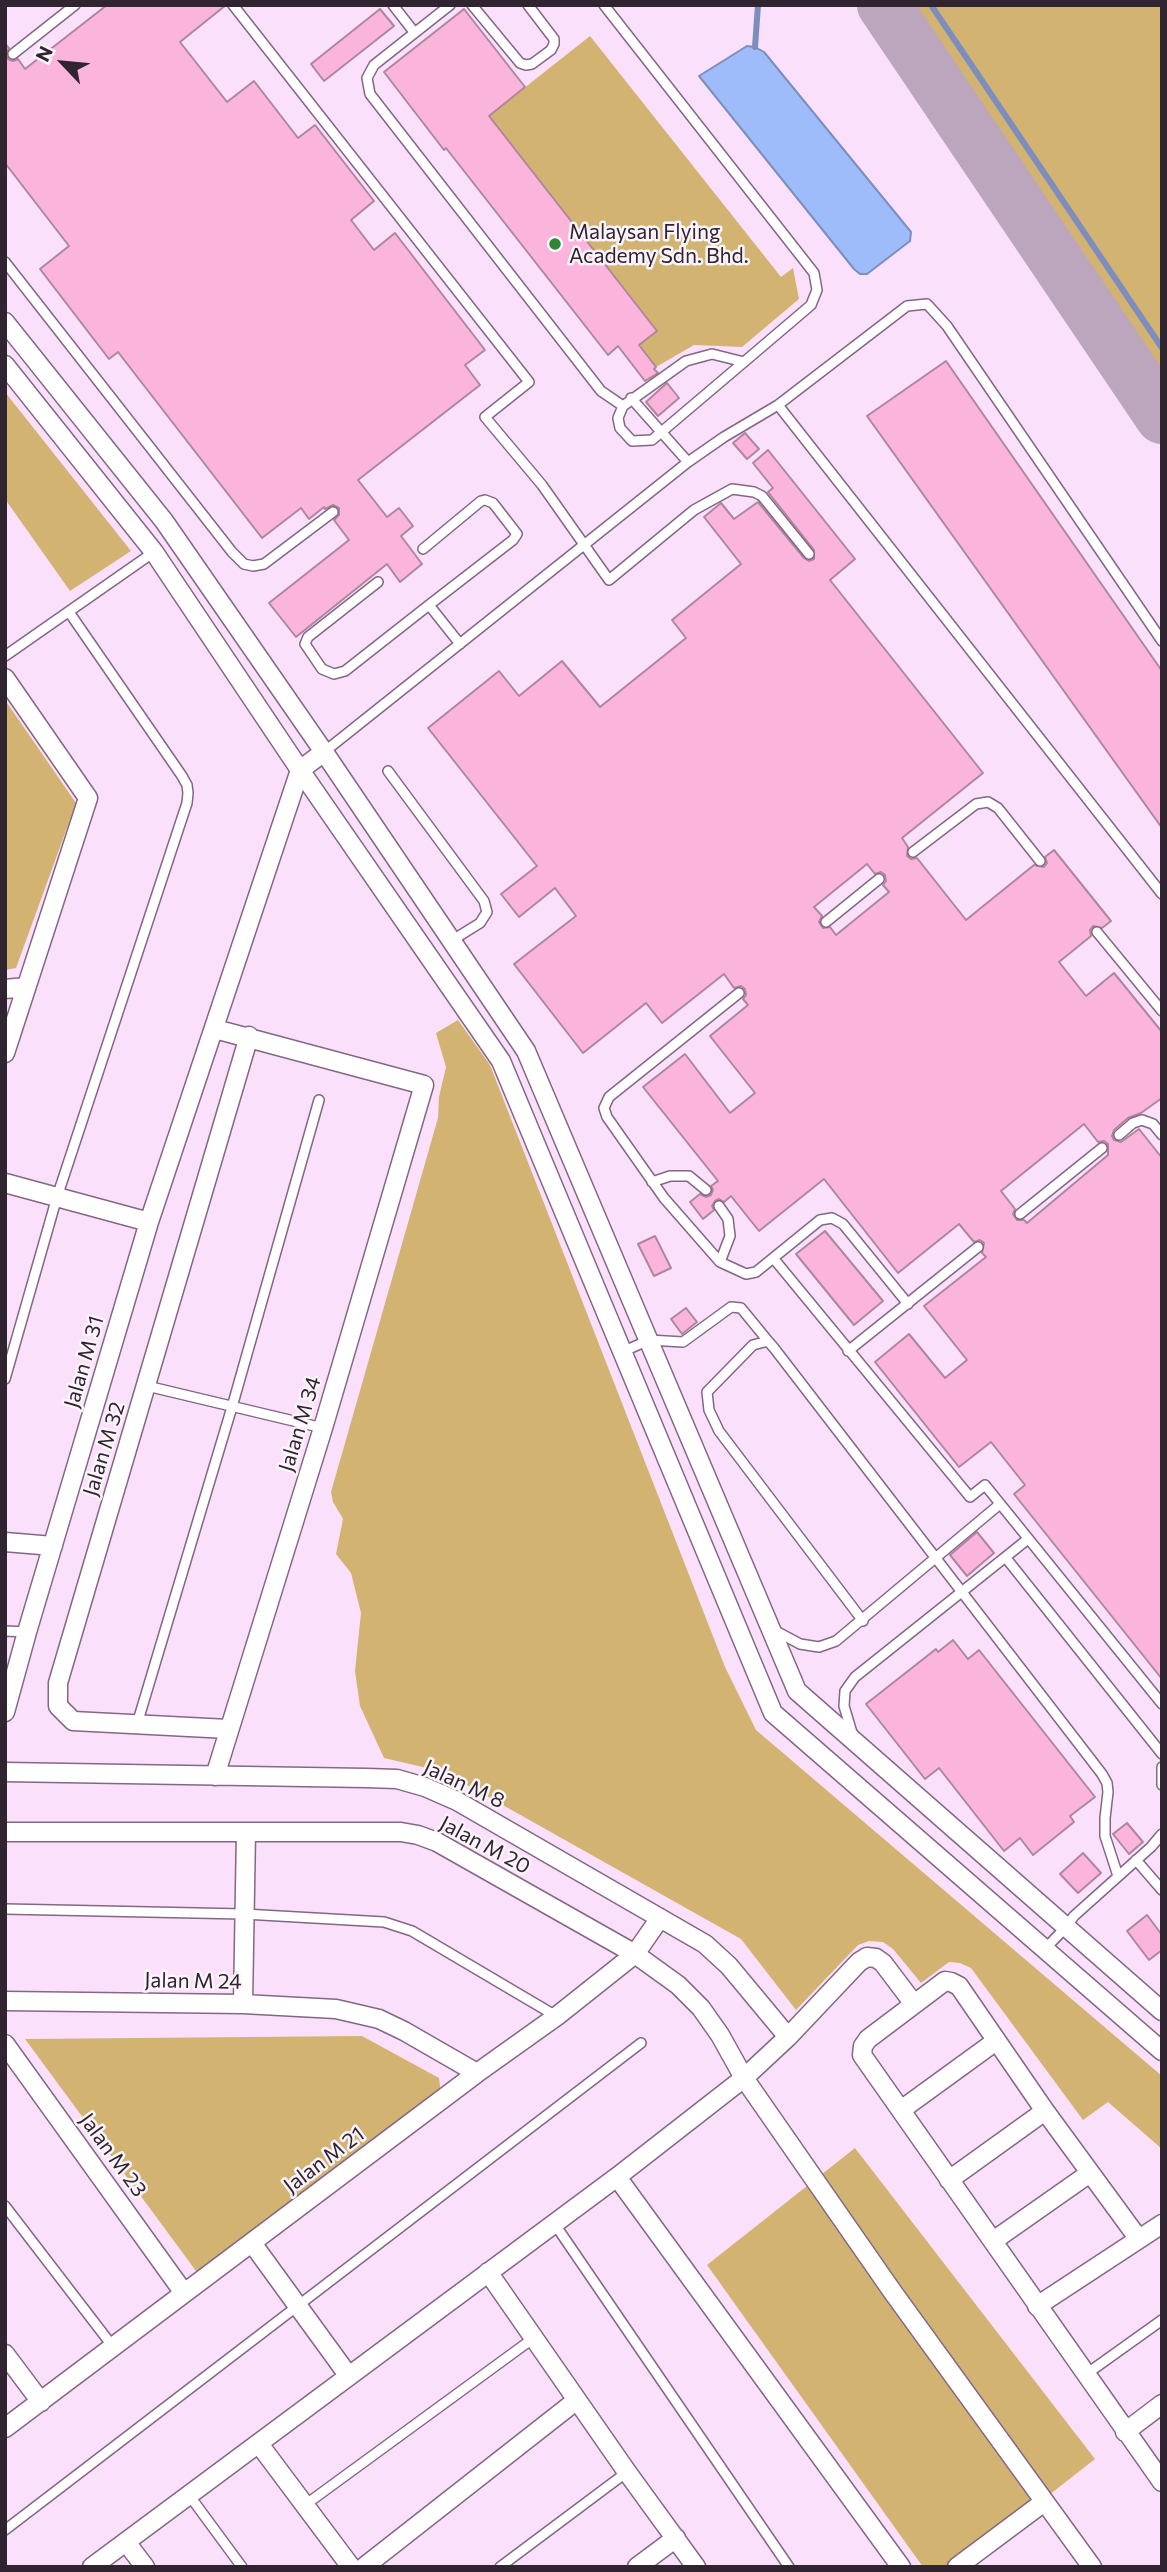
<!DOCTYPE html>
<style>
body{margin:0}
#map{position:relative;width:1167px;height:2572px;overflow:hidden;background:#fae0fb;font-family:Commissioner,sans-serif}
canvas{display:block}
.frame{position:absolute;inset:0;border:7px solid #302431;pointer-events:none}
.north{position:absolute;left:28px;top:28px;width:70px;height:70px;-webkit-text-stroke:5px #fbf4fb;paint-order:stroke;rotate:296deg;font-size:19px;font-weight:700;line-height:28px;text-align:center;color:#302431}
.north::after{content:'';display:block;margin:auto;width:24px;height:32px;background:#302431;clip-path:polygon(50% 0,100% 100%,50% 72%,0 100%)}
</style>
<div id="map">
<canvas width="1167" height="2572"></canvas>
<div class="frame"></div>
<div class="north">N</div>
</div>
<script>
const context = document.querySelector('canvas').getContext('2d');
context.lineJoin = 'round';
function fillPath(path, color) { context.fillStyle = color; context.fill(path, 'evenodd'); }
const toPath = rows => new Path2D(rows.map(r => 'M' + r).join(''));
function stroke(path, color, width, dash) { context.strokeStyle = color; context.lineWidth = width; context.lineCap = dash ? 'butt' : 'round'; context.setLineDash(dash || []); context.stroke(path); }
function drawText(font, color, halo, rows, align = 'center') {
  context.font = font + ' Commissioner,sans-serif'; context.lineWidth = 5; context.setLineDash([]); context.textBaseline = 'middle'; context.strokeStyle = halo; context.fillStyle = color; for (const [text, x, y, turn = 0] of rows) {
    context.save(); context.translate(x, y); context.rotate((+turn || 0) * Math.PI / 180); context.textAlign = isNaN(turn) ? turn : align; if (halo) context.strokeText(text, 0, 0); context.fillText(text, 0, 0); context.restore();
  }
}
fillPath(toPath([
 [898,5,1162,5,1162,399],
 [590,36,781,277,793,268,799,299,742,347,694,345,656,367,480,123],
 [5,392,131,551,70,591,5,499],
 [5,700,76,803,16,968,5,970],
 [458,1020,490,1065,725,1667,756,1730,1162,2076,1162,2149,1108,2102,1083,2120,971,1968,960,1963,949,1962,921,1983,893,1949,883,1942,869,1941,858,1945,796,2010,741,1939,444,1772,384,1758,360,1706,355,1671,361,1613,351,1573,336,1554,343,1519,333,1502,331,1492,438,1118,439,1097,446,1067,436,1033],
 [362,2036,439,2078,441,2094,199,2275,25,2039],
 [855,2148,1095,2459,957,2567,923,2567,707,2265]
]), '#d3b372');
const water = toPath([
 [747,46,755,47,764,52,911,232,910,241,867,274,860,274,854,269,699,76,747,46]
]);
fillPath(water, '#9ebcfa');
stroke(water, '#7d8ebe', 2);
stroke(toPath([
 [931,5,1162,348],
 [755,47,758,5]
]), '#7d8ebe', 6);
stroke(toPath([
 [884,5,1162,417]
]), '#bca6bd', 54);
const building = toPath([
 [107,5,226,5,180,42,227,102,254,81,298,138,315,125,374,201,351,220,374,250,395,233,485,350,465,365,480,385,358,480,387,517,399,508,413,526,401,536,422,564,400,582,387,564,296,637,269,603,349,540,334,520,339,515,339,508,333,505,325,509,324,507,309,519,301,508,262,538,118,352,109,359,40,269,69,246,5,163,5,44,9,48,6,54,8,59,13,61,18,59,25,69,107,5],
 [380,9,394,26,324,81,311,64,380,9],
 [464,9,525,87,489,116,657,331,639,345,656,367,654,369,658,373,645,381,618,346,608,355,446,148,444,150,384,72,464,9],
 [946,361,1162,671,1162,828,867,416,946,361],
 [667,383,679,398,658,416,646,402,667,383],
 [745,433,759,449,747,459,733,443,745,433],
 [768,450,855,559,830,580,983,773,902,838,908,847,907,856,911,859,917,858,966,920,1034,865,1044,867,1047,863,1045,857,1054,850,1111,921,1102,928,1093,926,1090,930,1091,936,1059,962,1086,996,1114,973,1162,1032,1162,1098,1141,1113,1128,1118,1114,1130,1112,1136,1114,1140,1121,1142,1139,1129,1162,1158,1162,1679,1014,1494,1025,1485,991,1442,959,1467,875,1362,909,1334,945,1378,967,1360,924,1306,986,1257,982,1253,984,1243,980,1240,974,1242,959,1224,898,1273,824,1179,759,1231,731,1196,724,1202,719,1199,715,1201,712,1206,714,1210,703,1219,690,1202,700,1194,706,1197,711,1195,713,1190,711,1186,718,1181,643,1087,685,1054,730,1113,755,1093,710,1036,748,1005,743,999,746,995,745,989,741,986,734,988,724,974,662,1023,646,1003,583,1053,514,964,576,916,555,888,519,917,501,894,537,866,428,728,499,671,519,696,562,661,600,707,686,638,672,620,741,564,704,517,721,503,734,519,758,502,804,558,809,561,814,559,814,550,768,492,773,488,753,463,768,450],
 [867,864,875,874,881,872,885,875,886,881,883,885,889,892,836,935,830,927,823,928,819,922,822,916,814,907,867,864],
 [1084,1124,1098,1142,1104,1141,1108,1144,1108,1155,1027,1223,1024,1220,1017,1220,1013,1214,1015,1209,1001,1191,1084,1124],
 [825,1231,883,1301,854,1325,796,1254,825,1231],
 [655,1236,671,1268,654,1276,638,1244,655,1236],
 [686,1308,697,1322,682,1334,671,1319,686,1308],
 [977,1532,994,1553,967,1576,950,1555,977,1532],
 [953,1640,968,1659,979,1650,1095,1797,1070,1816,1074,1822,1033,1855,1020,1838,1004,1851,939,1768,925,1779,866,1704,936,1649,938,1652,953,1640],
 [1127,1823,1143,1842,1129,1854,1113,1834,1127,1823],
 [1083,1853,1101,1873,1078,1893,1060,1874,1083,1853],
 [1147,1915,1162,1935,1162,1950,1149,1960,1127,1931,1147,1915]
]);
fillPath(building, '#fbb5dc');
stroke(building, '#af879d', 2);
const lane = toPath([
 [233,5,529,382,485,417,542,485,609,580,694,510,732,489,754,492,762,496,809,554],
 [393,5,414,32],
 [450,5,374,65,367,78,370,94,601,391,623,406],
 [472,5,520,63,526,65,532,64,551,50,554,44,554,39,528,5],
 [604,5,814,273,817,290,811,305,744,362,652,440,632,441,620,428,618,418,623,406,686,361,712,354,744,362],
 [13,54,75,5],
 [5,262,232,552,244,564,253,566,264,564,333,512],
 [631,398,688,462],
 [423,549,481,501,485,500,493,503,517,534,513,540,429,605],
 [378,582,308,637,305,644,322,669,334,674,345,671,429,605,460,644],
 [1162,641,947,326,927,304,907,306,778,405,1162,894],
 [5,656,154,552],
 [324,752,688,462,724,437,778,405],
 [388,771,484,901,487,912,480,923,451,941],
 [913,852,976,804,988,802,998,808,1040,861],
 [826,922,879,879],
 [1097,932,1162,1011],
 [739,993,609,1097,604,1108,607,1117,664,1198,720,1262,746,1274,756,1272,820,1220,832,1218,843,1224,908,1304],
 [1119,1135,1133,1123,1142,1120,1153,1124,1162,1135],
 [652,1182,670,1176,689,1176,706,1190],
 [719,1206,728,1219,730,1236,720,1262],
 [1020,1214,1102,1148],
 [774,1259,970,1497,985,1485,1162,1704],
 [848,1351,978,1247],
 [622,1352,649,1340,683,1342,731,1307,741,1308,768,1341],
 [5,1379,57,1197,187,803,188,793,187,785,182,776,69,612],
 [147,1386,323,1428],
 [1006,1558,1162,1754],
 [863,1621,719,1431,709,1410,707,1392,753,1345,768,1341,774,1348,1102,1774,1107,1783,1108,1792,1105,1818,1105,1836,1118,1876],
 [772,1629,800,1644,819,1647,836,1641,1000,1504],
 [5,1631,27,1632],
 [137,1724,232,1407,319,1100],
 [853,1736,844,1706,845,1691,855,1677,1028,1539],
 [1162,1767,1162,1785],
 [1136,1860,1162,1890],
 [5,1909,244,1914,384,1922,412,1931,556,2016],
 [1044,1950,1066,1927,1074,1916,1151,1847,1162,1834],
 [5,2206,114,2348],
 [554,2223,789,2567],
 [1085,2375,1162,2320],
 [189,2495,242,2567],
 [305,2505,535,2337],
 [5,2530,641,2043],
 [500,2567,627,2472]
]);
const street = toPath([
 [5,322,164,521,324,752,526,1051,797,1691,1162,2011],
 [5,365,154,552,300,770,501,1061,773,1713,1162,2051],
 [5,678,88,798,5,1053],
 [5,989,26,987],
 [5,1183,149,1222],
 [5,1542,53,1546],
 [5,1712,27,1632,149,1222,300,770,324,752],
 [228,1729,73,1721,58,1706,58,1683,249,1036],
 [5,1772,366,1778,397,1779,425,1787,457,1801,705,1944,729,1966,788,2037],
 [215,1776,323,1428,424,1085,215,1029],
 [5,1832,401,1832,418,1835,437,1842,635,1954,678,1985,701,2008,720,2035,744,2078,892,2291,1092,2567],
 [5,2001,243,2004,336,2009,379,2019,404,2031,477,2073],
 [243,2004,246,1832],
 [5,2044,184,2293],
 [901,2110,996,2041],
 [617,2177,901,2567],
 [949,2180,1045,2111],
 [1138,2238,1045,2111,959,1986,951,1982,945,1981,868,2039,863,2046,862,2055,1162,2482],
 [993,2241,1090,2173],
 [252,2243,348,2375],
 [488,2272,627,2472,696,2567],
 [1037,2306,1162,2224],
 [5,2354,41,2402],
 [5,2428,477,2073,557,2016,635,1954,660,1918],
 [1125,2432,1162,2404],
 [259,2444,351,2567],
 [126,2542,145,2567],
 [92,2567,617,2177,744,2078,788,2037,859,1962,867,1957,876,1958,883,1963,914,2004],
 [364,2567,577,2400],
 [637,2567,676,2538],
 [957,2567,1044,2502]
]);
stroke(lane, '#836785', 12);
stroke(street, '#836785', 21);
stroke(lane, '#fff', 9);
stroke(street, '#fff', 18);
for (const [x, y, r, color] of [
 [555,244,7,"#2f8736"]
]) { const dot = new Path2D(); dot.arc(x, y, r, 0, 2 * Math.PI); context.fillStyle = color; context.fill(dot); stroke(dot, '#fbf4fb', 2.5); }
drawText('21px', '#302431', '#fbf4fb', [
 ["Malaysan Flying",569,232],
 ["Academy Sdn. Bhd.",569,256]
], 'left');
drawText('21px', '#302431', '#fbf4fb', [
 ["Jalan M 31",84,1362,-74],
 ["Jalan M 34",300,1424,-73],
 ["Jalan M 32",104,1449,-73],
 ["Jalan M 8",464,1784,25],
 ["Jalan M 20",485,1845,28],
 ["Jalan M 24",193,1981,1],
 ["Jalan M 23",113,2155,54],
 ["Jalan M 21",324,2160,-37]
]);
</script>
